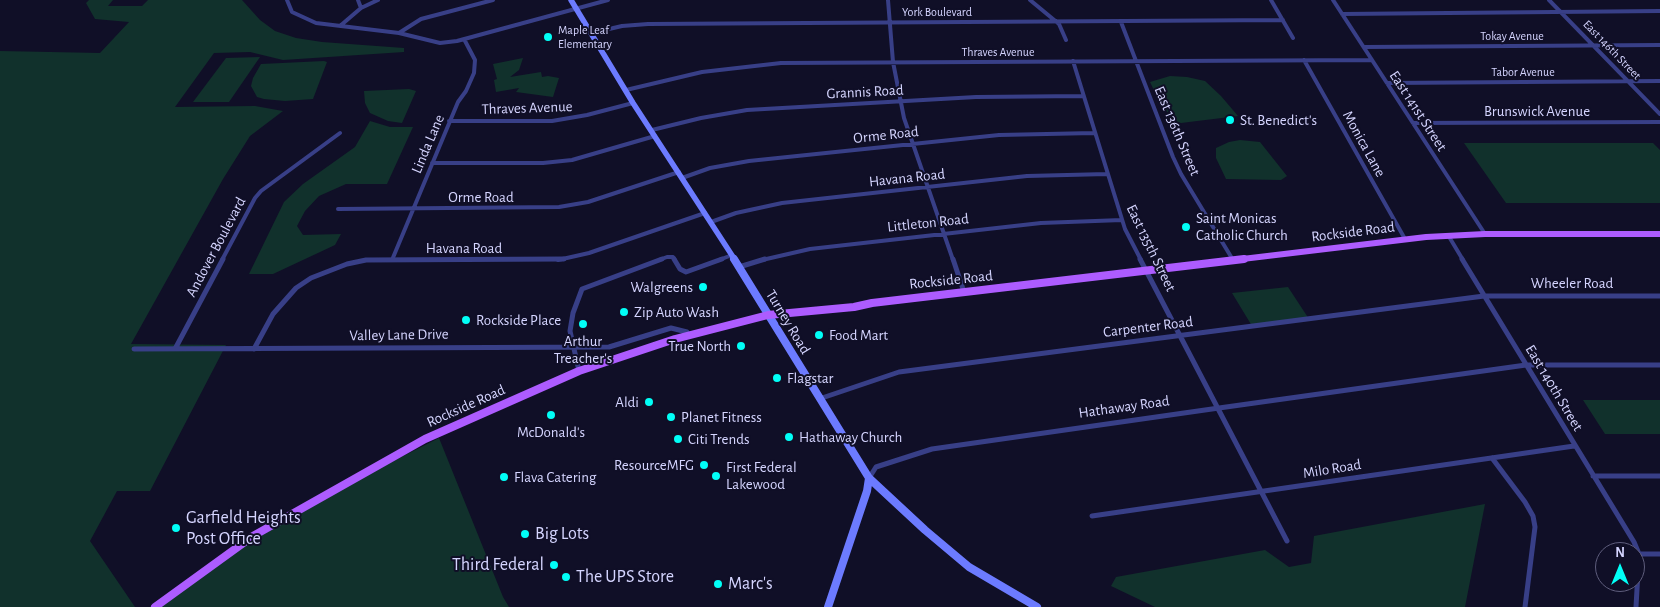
<!DOCTYPE html>
<style>
body{margin:0}
#map{position:relative;width:1660px;height:607px;overflow:hidden;background:#100f27;font-family:"Alegreya Sans",sans-serif}
canvas{display:block}
.north{position:absolute;left:1595px;top:542px;width:50px;height:50px;box-sizing:border-box;background:#100f27;border:1px solid #5f5e7d;border-radius:50%;rotate:0deg;font-size:14px;font-weight:700;line-height:20px;text-align:center;color:#d5d5ff}
.north::after{content:'';display:block;margin:auto;width:18px;height:22px;background:#01fff7;clip-path:polygon(50% 0,100% 100%,50% 72%,0 100%)}
</style>
<div id="map">
<canvas width="1660" height="607"></canvas>
<div class="north">N</div>
</div>
<script>
const context = document.querySelector('canvas').getContext('2d');
context.lineJoin = 'round';
function fillPath(path, color) { context.fillStyle = color; context.fill(path, 'evenodd'); }
const toPath = rows => new Path2D(rows.map(r => 'M' + r).join(''));
function stroke(path, color, width, dash) { context.strokeStyle = color; context.lineWidth = width; context.lineCap = dash ? 'butt' : 'round'; context.setLineDash(dash || []); context.stroke(path); }
function drawText(font, color, halo, rows, align = 'center') {
  context.font = font + ' "Alegreya Sans",sans-serif'; context.lineWidth = 4; context.setLineDash([]); context.textBaseline = 'middle'; context.strokeStyle = halo; context.fillStyle = color; for (const [text, x, y, turn = 0] of rows) {
    context.save(); context.translate(x, y); context.rotate((+turn || 0) * Math.PI / 180); context.textAlign = isNaN(turn) ? turn : align; if (halo) context.strokeText(text, 0, 0); context.fillText(text, 0, 0); context.restore();
  }
}
fillPath(toPath([
 [89,0,113,0,108,6,142,6,148,0,242,0,260,20,275,31,296,38,322,42,404,48,404,52,283,60,250,52,214,53,175,107,255,106,283,111,250,136,223,179,131,344,226,345,150,491,117,491,90,541,135,607,0,607,0,51,100,53,129,22,95,19,86,3],
 [260,57,229,102,193,102,226,58],
 [523,58,519,70,510,77,541,72,542,77,548,76,559,78,553,97,516,92,519,88,496,92,494,80,497,79,493,64],
 [324,61,327,62,313,99,285,101,264,99,257,97,251,86,253,78,261,64],
 [1170,76,1187,77,1205,81,1221,96,1238,116,1181,123,1174,121,1159,101,1150,82],
 [409,89,416,91,402,123,388,121,370,113,365,103,364,91],
 [370,121,390,127,413,127,387,184,346,184,319,196,305,211,297,226,303,235,341,234,335,245,273,274,249,274,284,202,303,184,355,147],
 [1240,140,1260,142,1287,176,1281,180,1226,179,1216,158,1216,148,1229,142],
 [1464,143,1653,143,1660,150,1660,203,1506,203],
 [1288,287,1309,319,1252,326,1232,293],
 [1583,400,1660,400,1660,434,1605,434],
 [439,438,503,597,509,607,155,607,253,536,332,492],
 [1485,504,1465,607,1155,607,1111,586,1116,577,1265,550,1289,567,1311,563,1314,536]
]), '#11312c');
stroke(toPath([
 [287,0,292,12,316,23,399,33,440,43,457,41,608,0],
 [358,0,361,8],
 [888,0,893,62,904,118,953,260],
 [1030,0,1059,24,1066,40],
 [1271,0,1293,38],
 [1333,0,1485,234],
 [1549,0,1660,114],
 [1342,14,1660,11],
 [1121,22,1173,157,1181,174,1233,260],
 [340,26,361,8,378,0],
 [399,33,421,19,493,0],
 [592,33,622,26,648,24,1283,20],
 [1364,47,1660,45],
 [1304,60,1405,239],
 [1073,61,1125,229,1141,260],
 [1387,83,1660,81],
 [626,90,702,72,781,63,1372,60],
 [449,121,552,121,587,115,633,103],
 [1413,123,1660,122],
 [652,130,701,118,747,110,976,97,1083,96],
 [432,163,543,163,572,160,655,136],
 [682,178,710,168,749,161,999,135,1094,133],
 [338,209,559,207,588,202,679,172],
 [711,222,736,213,782,203,1027,176,1107,174],
 [1448,235,1463,260],
 [222,260,255,198,261,191,340,133],
 [392,260,458,102,466,91,474,73,475,60,464,39],
 [558,260,589,253,705,213],
 [659,260,667,257,673,257,675,260],
 [719,260,732,255],
 [762,260,810,249,1041,223,1122,220]
]), '#383f87', 4);
stroke(toPath([
 [674,259,680,269,686,272,722,259],
 [953,259,964,292],
 [1140,259,1287,541],
 [1462,259,1634,542,1639,554,1636,607],
 [739,267,765,259],
 [134,349,609,347,671,328,687,332,689,336],
 [175,349,223,259],
 [254,349,273,314,296,288,311,278,347,264,366,260,564,259],
 [579,371,570,331,573,313,582,289,662,259],
 [819,399,899,372,1484,296,1660,296],
 [1492,458,1525,502,1533,516,1535,527,1525,607],
 [1593,476,1660,476],
 [869,478,876,467,932,449,1219,408,1526,365,1660,365],
 [1092,516,1574,446],
 [1639,554,1660,554]
]), '#383f87', 5);
stroke(toPath([
 [571,0,633,103,735,260]
]), '#6c7bff', 5.5);
stroke(toPath([
 [734,259,869,478,925,530,969,567,1037,607],
 [828,607,867,491,869,478]
]), '#6c7bff', 8);
stroke(toPath([
 [1234,260,1426,237,1485,234,1660,234]
]), '#ad5cff', 6);
stroke(toPath([
 [155,607,253,536,425,439,579,371,675,339,768,315,854,307,872,303,1244,259]
]), '#ad5cff', 8);
for (const [x, y, r, color] of [
 [548,37,5,"#01fff7"],
 [1230,120,5,"#01fff7"],
 [1186,227,5,"#01fff7"],
 [703,287,5,"#01fff7"],
 [624,312,5,"#01fff7"],
 [466,320,5,"#01fff7"],
 [583,324,5,"#01fff7"],
 [819,335,5,"#01fff7"],
 [741,346,5,"#01fff7"],
 [777,378,5,"#01fff7"],
 [649,402,5,"#01fff7"],
 [551,415,5,"#01fff7"],
 [671,417,5,"#01fff7"],
 [789,437,5,"#01fff7"],
 [678,439,5,"#01fff7"],
 [704,465,5,"#01fff7"],
 [716,476,5,"#01fff7"],
 [504,477,5,"#01fff7"],
 [176,528,5,"#01fff7"],
 [525,534,5,"#01fff7"],
 [554,565,5,"#01fff7"],
 [566,577,5,"#01fff7"],
 [718,584,5,"#01fff7"]
]) { const dot = new Path2D(); dot.arc(x, y, r, 0, 2 * Math.PI); context.fillStyle = color; context.fill(dot); stroke(dot, '#100f27', 2); }
drawText('12px', '#d5d5ff', '#100f27', [
 ["York Boulevard",937,12],
 ["Tokay Avenue",1512,36],
 ["East 146th Street",1612,50,46],
 ["Thraves Avenue",998,52],
 ["Tabor Avenue",1523,72]
]);
drawText('12px', '#d5d5ff', '#100f27', [
 ["Maple Leaf",558,30],
 ["Elementary",558,44]
], 'left');
drawText('15px', '#d5d5ff', '#100f27', [
 ["Grannis Road",865,92,-3],
 ["Thraves Avenue",527,108,-2],
 ["East 141st Street",1418,111,57],
 ["Brunswick Avenue",1537,111],
 ["East 136th Street",1177,131,67],
 ["Orme Road",886,135,-6],
 ["Linda Lane",428,144,-67],
 ["Monica Lane",1364,144,61],
 ["Havana Road",907,178,-6],
 ["Orme Road",481,197],
 ["Littleton Road",928,223,-6],
 ["Rockside Road",1353,232,-7],
 ["Andover Boulevard",216,247,-62],
 ["Havana Road",464,248],
 ["East 135th Street",1151,248,64],
 ["Rockside Road",951,280,-6],
 ["Wheeler Road",1572,283],
 ["Turney Road",788,322,59],
 ["Carpenter Road",1148,327,-7],
 ["Valley Lane Drive",399,335,-1],
 ["East 140th Street",1554,388,59],
 ["Rockside Road",466,406,-24],
 ["Hathaway Road",1124,407,-8],
 ["Milo Road",1332,469,-9]
]);
drawText('15px', '#d5d5ff', '#100f27', [
 ["St. Benedict's",1240,120],
 ["Saint Monicas",1196,218],
 ["Catholic Church",1196,235],
 ["Walgreens",693,287,"right"],
 ["Zip Auto Wash",634,312],
 ["Rockside Place",476,320],
 ["Food Mart",829,335],
 ["Arthur",583,341,"center"],
 ["Treacher's",583,358,"center"],
 ["True North",731,346,"right"],
 ["Flagstar",787,378],
 ["Aldi",639,402,"right"],
 ["Planet Fitness",681,417],
 ["McDonald's",551,432,"center"],
 ["Hathaway Church",799,437],
 ["Citi Trends",688,439],
 ["ResourceMFG",694,465,"right"],
 ["First Federal",726,467],
 ["Lakewood",726,484],
 ["Flava Catering",514,477]
], 'left');
drawText('18px', '#d5d5ff', '#100f27', [
 ["Garfield Heights",186,518],
 ["Post Office",186,539],
 ["Big Lots",535,534],
 ["Third Federal",544,565,"right"],
 ["The UPS Store",576,577],
 ["Marc's",728,584]
], 'left');
</script>
